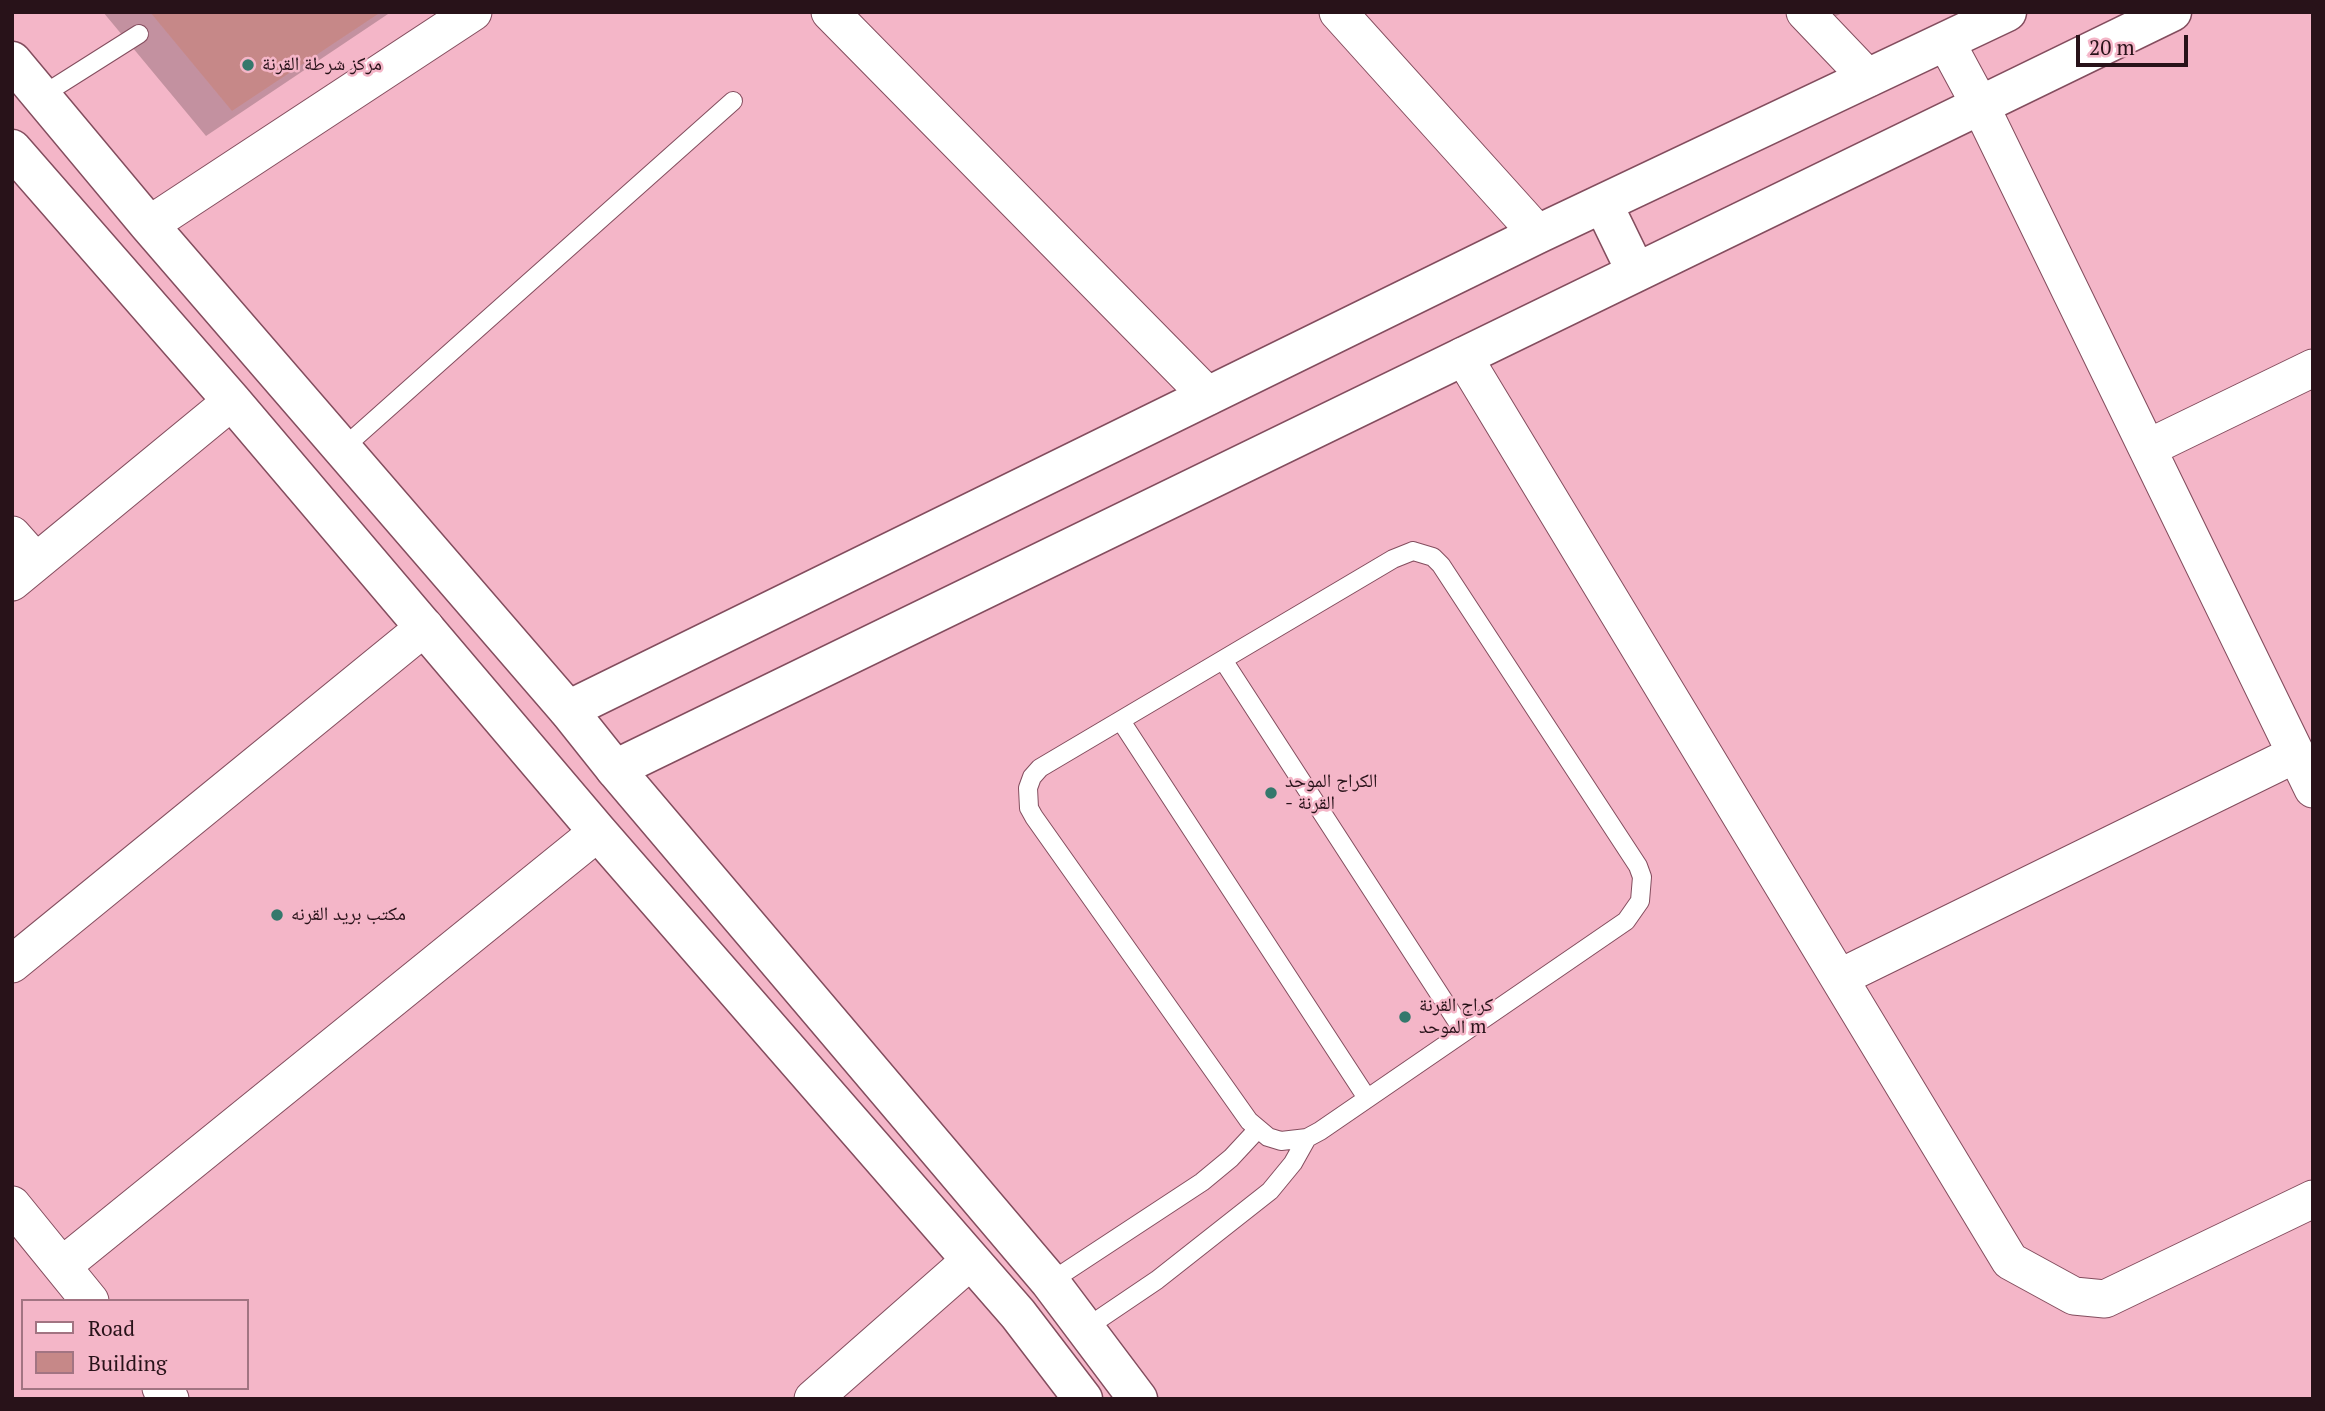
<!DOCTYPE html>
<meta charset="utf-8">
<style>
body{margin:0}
#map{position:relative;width:2325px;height:1411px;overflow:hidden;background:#f4b6c8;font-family:"PT Serif",serif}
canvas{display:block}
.frame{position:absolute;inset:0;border:14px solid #281219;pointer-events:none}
.legend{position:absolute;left:21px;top:1299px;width:228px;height:91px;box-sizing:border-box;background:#f4b6c8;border:2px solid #a27482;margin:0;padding:9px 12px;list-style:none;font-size:21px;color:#281219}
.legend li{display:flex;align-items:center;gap:14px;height:35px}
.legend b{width:35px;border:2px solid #a27482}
.scale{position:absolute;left:2076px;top:35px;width:112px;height:32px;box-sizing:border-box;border:4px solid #281219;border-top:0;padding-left:9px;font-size:21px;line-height:24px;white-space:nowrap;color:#281219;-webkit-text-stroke:5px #f4b6c8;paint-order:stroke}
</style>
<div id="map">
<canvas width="2325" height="1411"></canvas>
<div class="frame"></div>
<ul class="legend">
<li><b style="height:9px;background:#fff"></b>Road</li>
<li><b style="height:19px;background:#c68888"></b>Building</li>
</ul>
<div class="scale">20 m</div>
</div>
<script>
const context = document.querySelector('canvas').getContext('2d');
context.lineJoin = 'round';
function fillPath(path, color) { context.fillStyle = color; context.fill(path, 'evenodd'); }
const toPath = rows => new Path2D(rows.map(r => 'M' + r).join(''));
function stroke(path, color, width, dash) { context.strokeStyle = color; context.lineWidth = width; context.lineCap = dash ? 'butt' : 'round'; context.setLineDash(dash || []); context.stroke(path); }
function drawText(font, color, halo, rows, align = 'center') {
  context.font = font + ' "PT Serif","Noto Naskh Arabic",serif'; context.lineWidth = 5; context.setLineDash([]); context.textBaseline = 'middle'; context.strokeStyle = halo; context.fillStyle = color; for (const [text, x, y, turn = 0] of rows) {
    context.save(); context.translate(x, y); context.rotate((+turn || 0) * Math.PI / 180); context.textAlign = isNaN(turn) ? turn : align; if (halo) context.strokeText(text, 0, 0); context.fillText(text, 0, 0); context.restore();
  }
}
fillPath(toPath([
 [103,12,391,12,206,136],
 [1809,12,1844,12,1821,24]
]), '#0003');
fillPath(toPath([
 [150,12,381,12,232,111]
]), '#c68888');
const service = toPath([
 [41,96,139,34],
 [342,449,733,101],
 [1413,551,1433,557,1441,565,1638,866,1642,877,1640,901,1626,921,1320,1131,1307,1138,1281,1141,1268,1137,1249,1121,1034,817,1029,808,1028,788,1032,777,1040,768,1393,559,1413,551],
 [1223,660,1464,1032],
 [1121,721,1367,1098],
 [1050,1282,1202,1182,1231,1158,1257,1130],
 [1086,1328,1157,1280,1270,1191,1293,1163,1307,1138]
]);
const minor = toPath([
 [830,12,1208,396],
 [1338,12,1538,234],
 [1805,12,1868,78],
 [1946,42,1980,105,2313,789],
 [149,225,473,12],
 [1463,356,2010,1261,2074,1296,2105,1299,2313,1199],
 [2148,448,2313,368],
 [12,535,36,562],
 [12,582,232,401],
 [12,964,425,627],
 [1839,978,2296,754],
 [12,1205,90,1301],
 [62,1266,598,832],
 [161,1388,170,1399],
 [813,1399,971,1260]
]);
const tertiary = toPath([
 [1603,204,1636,272],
 [568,710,1538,234,2007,12],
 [615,769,2172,12]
]);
const secondary = toPath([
 [12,61,149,225,568,710,615,769,1050,1282,1138,1399],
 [12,149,232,401,598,832,1018,1314,1083,1399]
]);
stroke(service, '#834d5e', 20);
stroke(minor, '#834d5e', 39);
stroke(tertiary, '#834d5e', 41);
stroke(secondary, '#834d5e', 41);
stroke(service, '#fff', 18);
stroke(minor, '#fff', 37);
stroke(tertiary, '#fff', 38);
stroke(secondary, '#fff', 38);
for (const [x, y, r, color] of [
 [248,65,7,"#34786c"],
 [1271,793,7,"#34786c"],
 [277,915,7,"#34786c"],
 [1405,1017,7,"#34786c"]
]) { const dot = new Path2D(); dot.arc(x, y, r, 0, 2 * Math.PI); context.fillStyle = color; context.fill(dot); stroke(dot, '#f4b6c8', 2.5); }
drawText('19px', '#281219', '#f4b6c8', [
 ["مركز شرطة القرنة",262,65],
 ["الكراج الموحد",1285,782],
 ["- القرنة",1285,804],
 ["مكتب بريد القرنه",291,915],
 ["كراج القرنة",1419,1006],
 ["الموحد m",1419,1028]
], 'left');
</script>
